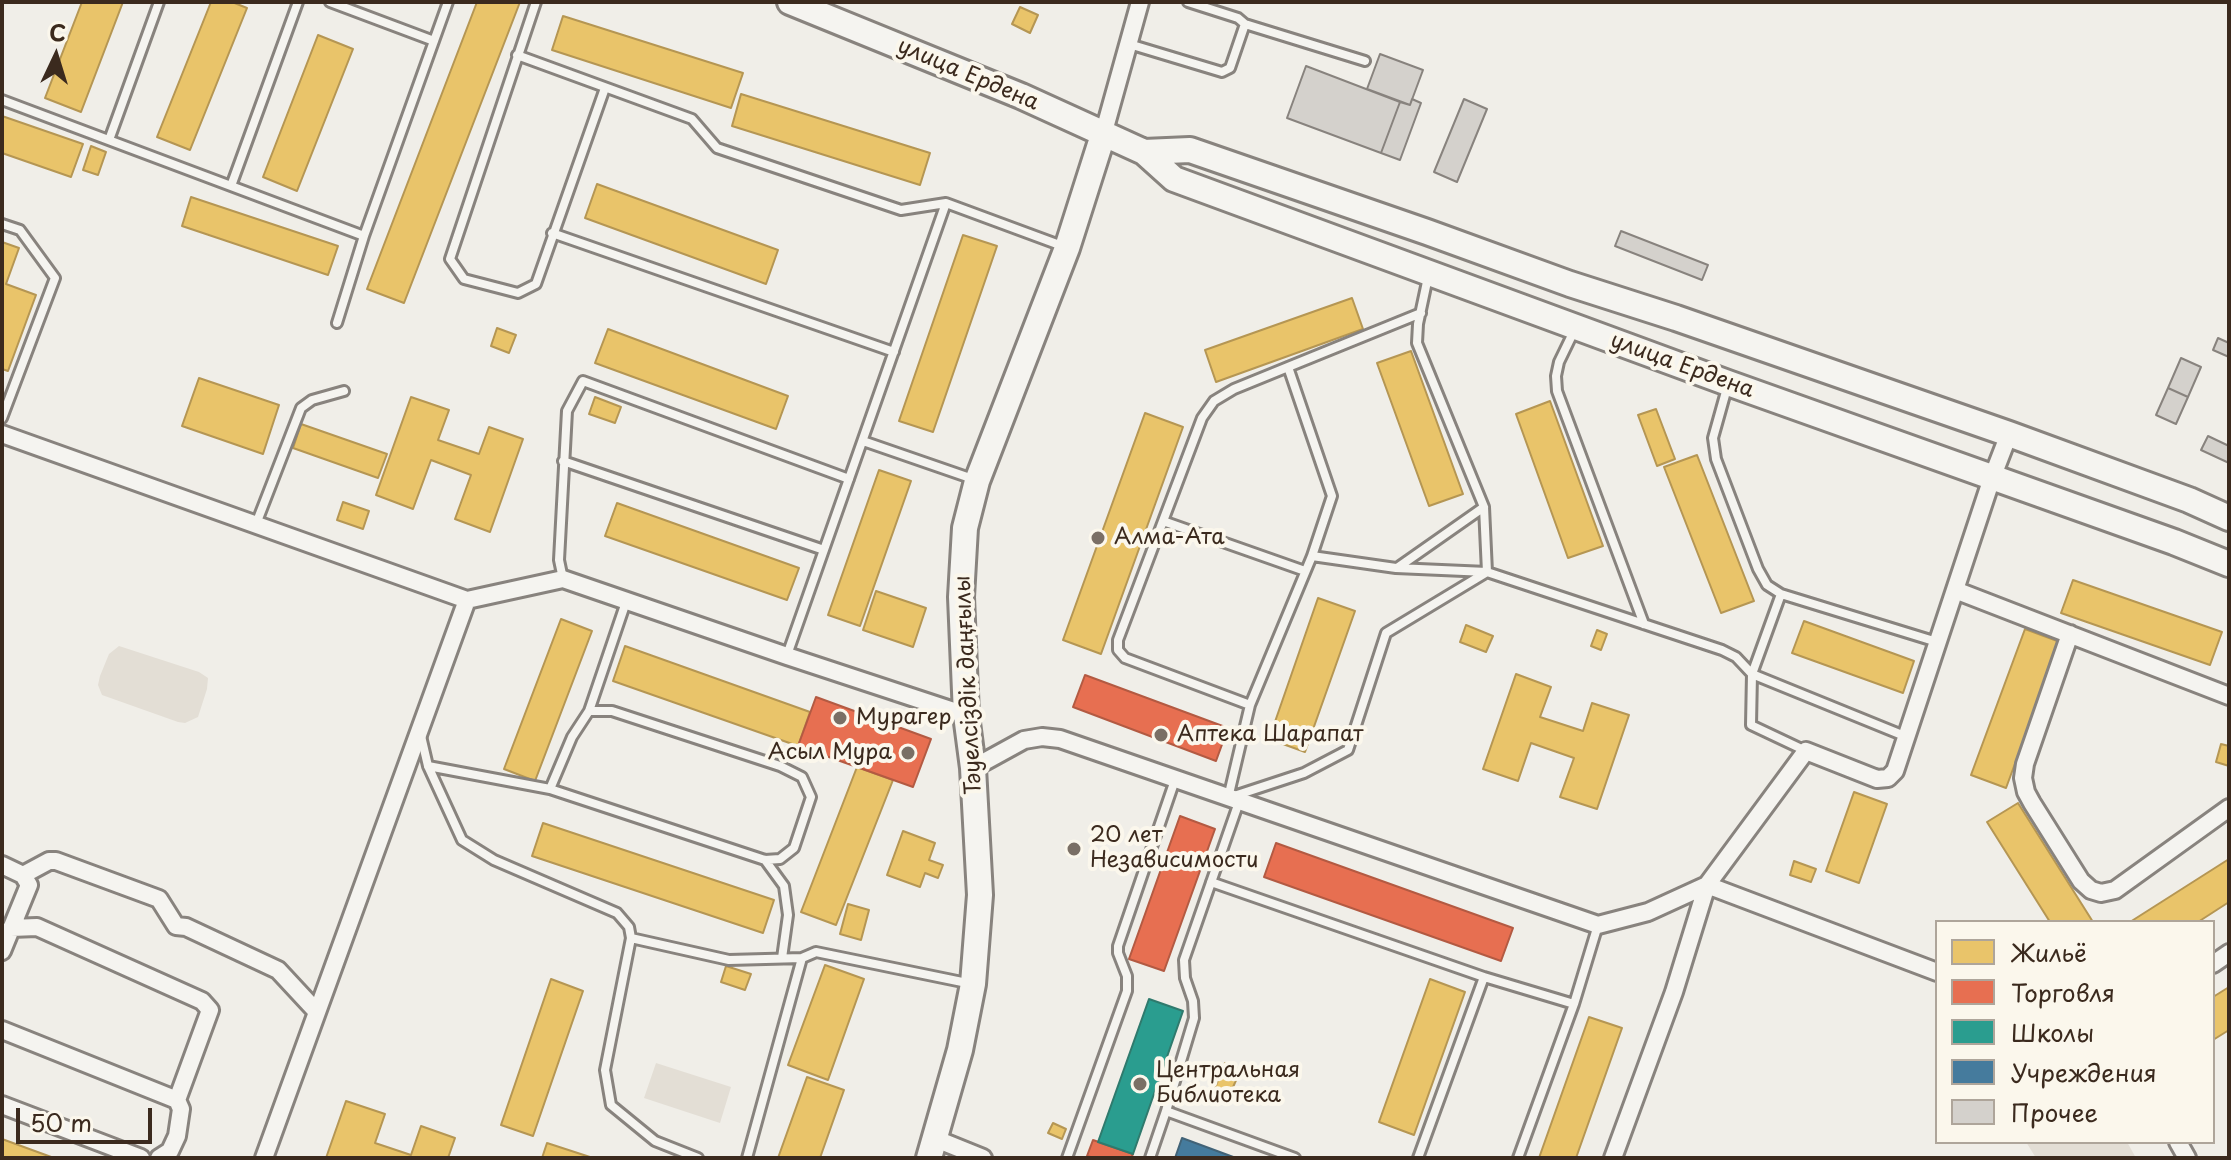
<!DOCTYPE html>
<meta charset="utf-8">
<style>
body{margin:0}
#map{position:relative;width:2231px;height:1160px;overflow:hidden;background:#f0eee8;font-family:"Playpen Sans",sans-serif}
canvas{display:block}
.frame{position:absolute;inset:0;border:4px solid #3b2a1e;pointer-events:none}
.legend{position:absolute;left:1935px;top:920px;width:280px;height:224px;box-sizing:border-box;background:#fbf7ec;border:2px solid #aea59a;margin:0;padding:10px 14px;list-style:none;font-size:24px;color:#3b2a1e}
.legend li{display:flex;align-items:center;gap:16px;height:40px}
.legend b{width:40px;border:2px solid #aea59a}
.north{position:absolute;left:16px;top:16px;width:80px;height:80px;-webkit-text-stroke:6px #fbf7ec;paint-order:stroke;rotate:4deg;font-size:22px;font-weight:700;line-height:32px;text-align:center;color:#3b2a1e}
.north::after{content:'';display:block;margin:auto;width:28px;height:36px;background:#3b2a1e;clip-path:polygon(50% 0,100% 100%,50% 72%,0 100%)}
.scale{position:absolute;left:16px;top:1108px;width:136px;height:36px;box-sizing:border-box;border:4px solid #3b2a1e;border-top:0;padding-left:10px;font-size:24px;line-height:28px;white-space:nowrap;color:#3b2a1e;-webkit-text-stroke:6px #fbf7ec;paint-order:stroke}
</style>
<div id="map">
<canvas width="2231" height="1160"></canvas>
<div class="frame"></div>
<ul class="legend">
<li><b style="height:22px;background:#e9c46a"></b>Жильё</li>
<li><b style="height:22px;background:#e76f51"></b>Торговля</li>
<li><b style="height:22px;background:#2a9d8f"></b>Школы</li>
<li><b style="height:22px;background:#457b9d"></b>Учреждения</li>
<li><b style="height:22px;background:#d4d1cc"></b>Прочее</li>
</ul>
<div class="north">С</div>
<div class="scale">50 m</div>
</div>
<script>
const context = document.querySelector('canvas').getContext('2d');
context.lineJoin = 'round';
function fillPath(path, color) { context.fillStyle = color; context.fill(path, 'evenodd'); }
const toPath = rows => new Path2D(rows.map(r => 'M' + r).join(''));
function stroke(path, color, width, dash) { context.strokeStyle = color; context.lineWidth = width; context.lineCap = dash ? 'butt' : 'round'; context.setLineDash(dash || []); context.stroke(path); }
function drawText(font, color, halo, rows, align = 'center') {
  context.font = font + ' "Playpen Sans",sans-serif'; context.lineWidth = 8; context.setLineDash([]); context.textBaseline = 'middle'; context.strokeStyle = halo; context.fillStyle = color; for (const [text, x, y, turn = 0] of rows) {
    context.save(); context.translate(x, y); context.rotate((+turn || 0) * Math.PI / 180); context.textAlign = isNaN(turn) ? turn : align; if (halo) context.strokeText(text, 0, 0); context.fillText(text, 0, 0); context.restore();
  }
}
fillPath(toPath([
 [119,646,199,672,208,678,207,689,198,717,185,723,178,722,102,695,98,685,100,676,109,654],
 [656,1063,731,1087,720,1123,644,1098],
 [2026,1142,2127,1142,2136,1158,2036,1158]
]), '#e3ded5');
const homes = toPath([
 [82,2,123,2,81,112,45,98,82,2],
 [211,2,232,2,247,8,190,150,157,137,211,2],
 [477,2,520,2,404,303,367,289,477,2],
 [1020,7,1038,15,1030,33,1012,24,1020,7],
 [563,16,743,73,731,108,552,50,563,16],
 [318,35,353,49,297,191,263,177,318,35],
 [741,94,930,153,920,185,732,126,741,94],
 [2,116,83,144,71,177,2,153,2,116],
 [91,146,106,152,98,175,83,170,91,146],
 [597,184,778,250,766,284,585,218,597,184],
 [191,197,338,246,328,275,182,226,191,197],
 [963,235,997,246,933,432,899,421,963,235],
 [2,242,19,248,6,284,36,295,8,371,2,369,2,242],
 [1352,298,1363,329,1216,382,1205,350,1352,298],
 [497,328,516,335,509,353,491,346,497,328],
 [608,329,788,396,776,429,595,363,608,329],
 [1411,351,1463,494,1429,506,1377,363,1411,351],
 [199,378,279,405,263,454,182,426,199,378],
 [411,397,449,410,438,440,479,454,489,427,523,439,490,532,455,519,471,475,431,460,413,509,376,495,411,397],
 [595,397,621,407,615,423,589,414,595,397],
 [1550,401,1603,546,1568,558,1516,414,1550,401],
 [1656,409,1675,459,1657,466,1638,415,1656,409],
 [1145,413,1183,427,1101,654,1063,640,1145,413],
 [301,424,387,454,378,478,293,448,301,424],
 [1697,455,1754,601,1721,613,1664,467,1697,455],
 [879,470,911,481,860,626,828,615,879,470],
 [343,502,369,511,363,529,337,520,343,502],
 [617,503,799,568,787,600,605,536,617,503],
 [2073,580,2222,632,2210,665,2061,613,2073,580],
 [876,591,926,608,913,647,863,630,876,591],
 [1318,598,1355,611,1305,752,1269,739,1318,598],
 [561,619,592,631,535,781,504,769,561,619],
 [1804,621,1914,661,1903,693,1792,653,1804,621],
 [1466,625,1493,636,1486,652,1460,642,1466,625],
 [2025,629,2060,642,2006,788,1971,775,2025,629],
 [1597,630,1607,634,1601,650,1591,646,1597,630],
 [625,646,810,712,798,746,613,681,625,646],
 [1516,674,1551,687,1540,717,1583,731,1592,703,1629,715,1597,809,1560,797,1574,758,1531,743,1518,781,1483,769,1516,674],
 [2221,744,2229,746,2229,766,2216,762,2221,744],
 [857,767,893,780,836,925,801,912,857,767],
 [1854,792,1887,804,1859,883,1826,871,1854,792],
 [2018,803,2093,922,2050,922,1987,822,2018,803],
 [543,823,774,900,763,933,532,856,543,823],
 [903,831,935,843,929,860,943,865,938,878,925,873,920,887,887,875,903,831],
 [2229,859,2229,902,2198,922,2130,922,2229,859],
 [1794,861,1816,869,1811,882,1790,875,1794,861],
 [848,904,869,910,861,940,840,934,848,904],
 [825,965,864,979,828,1080,788,1065,825,965],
 [726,966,751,974,745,990,721,982,726,966],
 [551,979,583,991,533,1136,501,1125,551,979],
 [1430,979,1465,992,1414,1135,1379,1122,1430,979],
 [2229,987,2229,1030,2213,1040,2213,997,2229,987],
 [1589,1017,1622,1028,1576,1158,1539,1158,1589,1017],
 [1225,1063,1241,1069,1230,1094,1215,1088,1225,1063],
 [807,1077,844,1090,820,1158,778,1158,807,1077],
 [346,1101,385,1114,375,1143,411,1155,421,1126,455,1138,448,1158,326,1158,346,1101],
 [1053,1123,1066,1129,1062,1139,1048,1133,1053,1123],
 [2,1139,54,1158,2,1158,2,1139],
 [547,1143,593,1158,542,1158,547,1143]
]);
fillPath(homes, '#e9c46a');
stroke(homes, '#b59653', 2);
const shops = toPath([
 [1085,675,1228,728,1216,761,1073,707,1085,675],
 [816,697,931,739,913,787,798,746,816,697],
 [1180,816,1215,829,1164,971,1129,959,1180,816],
 [1276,843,1513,928,1501,961,1264,877,1276,843],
 [1093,1140,1133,1154,1131,1158,1094,1158,1087,1156,1093,1140]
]);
fillPath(shops, '#e76f51');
stroke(shops, '#b35a42', 2);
const schools = toPath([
 [1149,999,1183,1011,1133,1154,1098,1142,1149,999]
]);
fillPath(schools, '#2a9d8f');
stroke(schools, '#2f7a6d', 2);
const public = toPath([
 [1182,1138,1236,1158,1175,1158,1182,1138]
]);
fillPath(public, '#457b9d');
stroke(public, '#426377', 2);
const building = toPath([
 [1380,54,1423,70,1410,105,1367,89,1380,54],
 [1306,66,1400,102,1381,153,1287,118,1306,66],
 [1412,99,1421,103,1400,160,1381,153,1400,102,1410,105,1412,99],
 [1464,99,1487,109,1457,182,1434,172,1464,99],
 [1621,231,1708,265,1702,280,1615,246,1621,231],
 [2218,338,2229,343,2229,357,2213,350,2218,338],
 [2181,358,2201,367,2188,397,2168,388,2181,358],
 [2168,388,2188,397,2176,424,2156,415,2168,388],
 [2208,436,2229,446,2229,463,2201,450,2208,436]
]);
fillPath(building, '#d4d1cc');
stroke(building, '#88837e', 2);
const lane = toPath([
 [330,2,434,41],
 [536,2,450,259,464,279,518,293,536,284,605,88],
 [1245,24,1365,61],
 [1129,44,1222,72,1230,68,1245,24,1238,18,1188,2],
 [517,55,692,119,717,148,901,210,946,203,1065,247],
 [2,100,364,236],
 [109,140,159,2],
 [231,186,298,2],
 [2,224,20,230,55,278,2,418],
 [552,233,894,352],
 [337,323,364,236,448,2],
 [1574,331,1559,362,1556,376,1557,391,1644,624],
 [1288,367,1332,496,1312,556,1250,705,1125,658,1118,650,1118,640,1202,418,1214,401,1234,389,1288,367,1421,313],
 [1727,388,1713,438,1716,459,1758,569,1767,585,1781,594,1937,642],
 [863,441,973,479],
 [563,461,824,550],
 [1163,521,1305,571],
 [256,524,301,408,312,400,344,391],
 [1312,556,1396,568,1487,572,1722,650,1736,657,1752,674,1751,725,1806,751],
 [1397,568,1484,507],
 [563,579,559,560,567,411,583,381,849,479],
 [1781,594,1752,674,1907,737],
 [787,655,946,203],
 [1250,705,1228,798,1304,773,1348,750,1386,633,1487,572,1484,507,1417,343,1418,324,1428,277],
 [421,736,428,766,462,840,494,860,617,913,629,927,631,938,605,1070,611,1105,655,1141,698,1158],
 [428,766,550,789,765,860,780,859,794,848,811,797,802,777,780,766,612,711,589,711],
 [550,789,572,737,589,711,626,602],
 [765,860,784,886,788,915,782,958],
 [1211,882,1484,977,1574,1004,1518,1158],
 [631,938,729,960,802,958],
 [1574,1004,1598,925],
 [1166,1111,1194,1018,1193,1001,1185,978,1184,960,1239,802],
 [747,1158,802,958,816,952,972,984],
 [1067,1158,1127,991,1127,976,1118,953,1118,946,1175,780],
 [1150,1158,1166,1111,1295,1158],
 [1418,1158,1484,977]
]);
const street = toPath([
 [1103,135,1140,2],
 [2,434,467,600,563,579,787,656,966,715],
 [1955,590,2229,696],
 [2070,634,2025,764,2023,778,2026,792,2032,803,2081,881,2091,890,2101,893,2115,890,2229,808],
 [973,768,1024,740,1042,737,1060,739,1598,925,1648,912,1707,885,1937,972],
 [2,865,23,875,29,885,2,951],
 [23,875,49,861,56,861,159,899,176,926,186,927,278,970,317,1012],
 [11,928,37,927,202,1001,210,1010,177,1100],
 [2213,964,2229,953],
 [2,1030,177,1100,181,1109,177,1136,170,1151,159,1158],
 [2,1105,141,1158],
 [936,1139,983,1158],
 [2178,1142,2187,1158],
 [264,1158,467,600],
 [1613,1158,1674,992,1707,885,1806,751,1877,779,1888,778,1895,771,1992,478,2009,434]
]);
const secondary = toPath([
 [790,2,1021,96,1144,152,1174,179,1728,383,2174,542,2229,564],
 [1144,152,1190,150,1427,232,1570,284,1676,318,2009,434,2189,500,2229,518],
 [929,1158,960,1050,973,984,980,895,973,768,966,715,961,597,965,528,977,481,1067,248,1103,135]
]);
stroke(lane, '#88837e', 14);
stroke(street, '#88837e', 22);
stroke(secondary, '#88837e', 30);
stroke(lane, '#f5f4f0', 8);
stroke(street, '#f5f4f0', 16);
stroke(secondary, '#f5f4f0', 24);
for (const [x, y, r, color] of [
 [1098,538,8,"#7a6f65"],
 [840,718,8,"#7a6f65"],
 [1161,735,8,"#7a6f65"],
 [908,753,8,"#7a6f65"],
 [1074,849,8,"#7a6f65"],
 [1140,1084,8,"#7a6f65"]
]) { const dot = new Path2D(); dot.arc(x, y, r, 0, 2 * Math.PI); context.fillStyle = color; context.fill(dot); stroke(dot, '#fbf7ec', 3); }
drawText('22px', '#3b2a1e', '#fbf7ec', [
 ["улица Ердена",968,75,23],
 ["улица Ердена",1682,366,20],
 ["Тәуелсіздік даңғылы",969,685,-93]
]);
drawText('22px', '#3b2a1e', '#fbf7ec', [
 ["Алма-Ата",1114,538],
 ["Мурагер",856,718],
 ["Аптека Шарапат",1177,735],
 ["Асыл Мура",892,753,"right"],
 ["20 лет",1090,836],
 ["Независимости",1090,861],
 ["Центральная",1156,1071],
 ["Библиотека",1156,1096]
], 'left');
</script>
